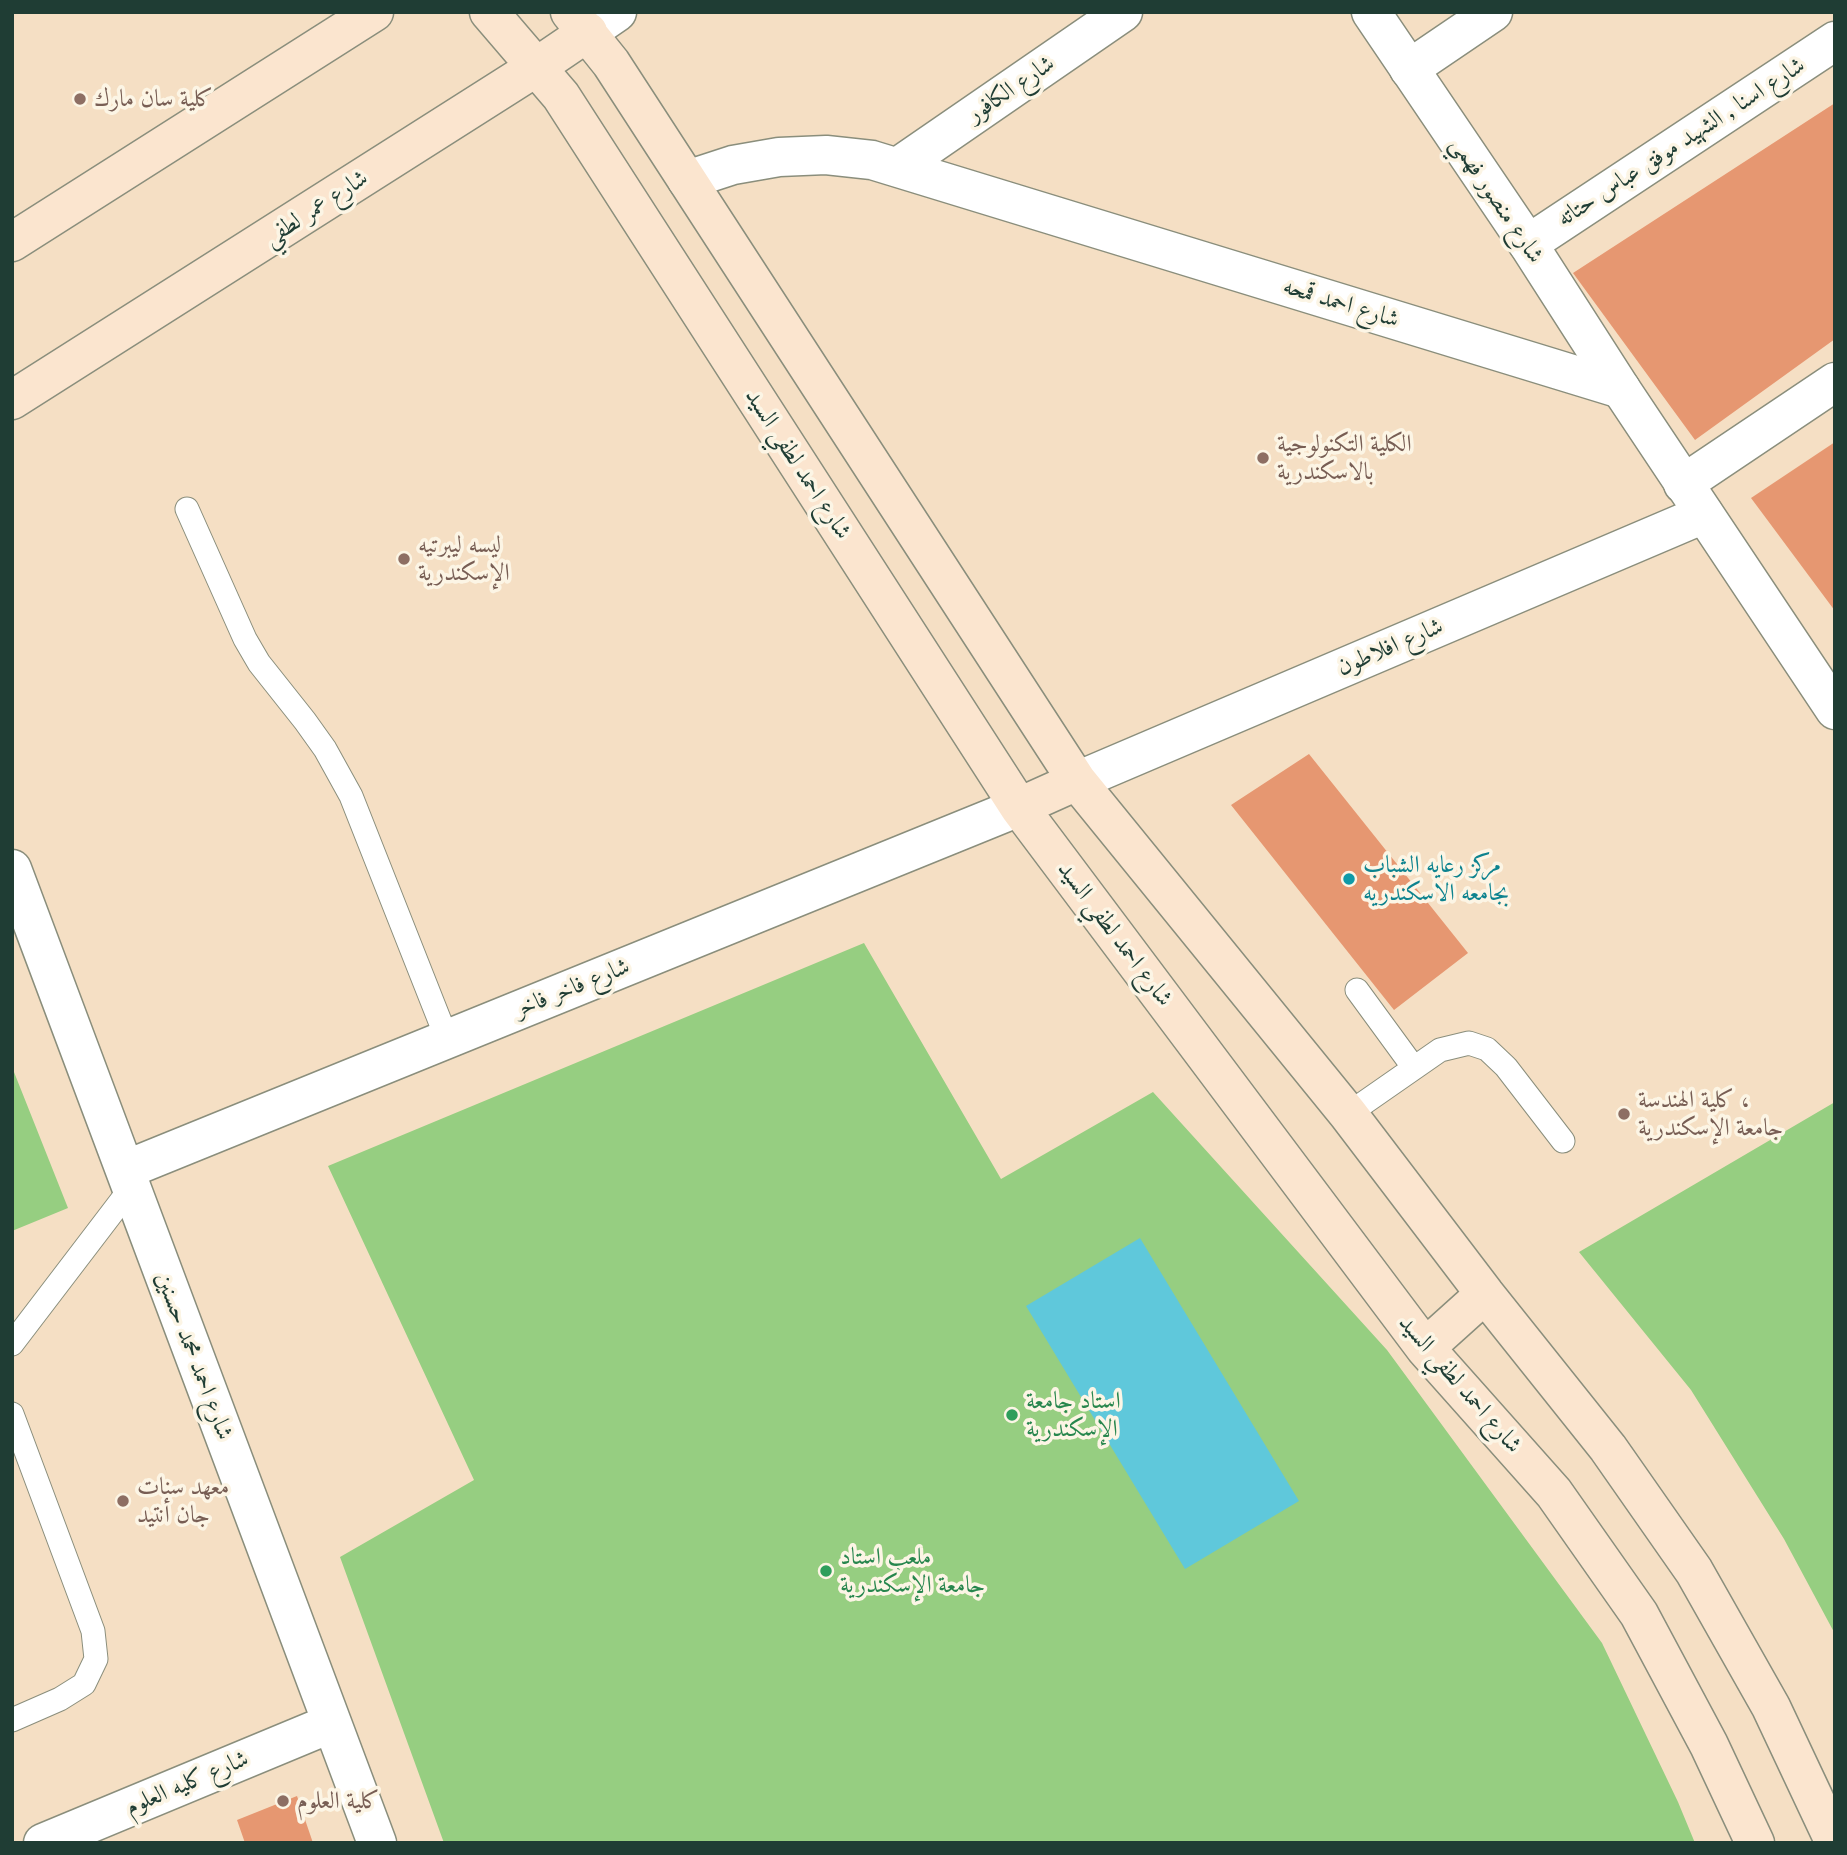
<!DOCTYPE html>
<meta charset="utf-8">
<style>
body{margin:0}
#map{position:relative;width:1847px;height:1855px;overflow:hidden;background:#f5dfc4;font-family:"Libre Caslon Text",serif}
canvas{display:block}
.frame{position:absolute;inset:0;border:14px solid #1f3d34;pointer-events:none}
</style>
<div id="map">
<canvas width="1847" height="1855"></canvas>
<div class="frame"></div>
</div>
<script>
const context = document.querySelector('canvas').getContext('2d');
context.lineJoin = 'round';
function fillPath(path, color) { context.fillStyle = color; context.fill(path, 'evenodd'); }
const toPath = rows => new Path2D(rows.map(r => 'M' + r).join(''));
function stroke(path, color, width, dash) { context.strokeStyle = color; context.lineWidth = width; context.lineCap = dash ? 'butt' : 'round'; context.setLineDash(dash || []); context.stroke(path); }
function drawText(font, color, halo, rows, align = 'center') {
  context.font = font + ' "Libre Caslon Text",Amiri,serif'; context.lineWidth = 7; context.setLineDash([]); context.textBaseline = 'middle'; context.strokeStyle = halo; context.fillStyle = color; for (const [text, x, y, turn = 0] of rows) {
    context.save(); context.translate(x, y); context.rotate((+turn || 0) * Math.PI / 180); context.textAlign = isNaN(turn) ? turn : align; if (halo) context.strokeText(text, 0, 0); context.fillText(text, 0, 0); context.restore();
  }
}
fillPath(toPath([
 [864,943,1001,1179,1153,1092,1387,1350,1602,1643,1678,1802,1695,1843,444,1843,340,1557,474,1480,328,1166],
 [12,1067,68,1208,12,1231],
 [1835,1102,1835,1634,1784,1539,1691,1390,1579,1252]
]), '#96ce81');
fillPath(toPath([
 [1140,1238,1299,1501,1185,1569,1026,1306]
]), '#5fc8db');
fillPath(toPath([
 [1835,103,1835,339,1695,440,1573,273],
 [1835,442,1835,611,1751,498],
 [1309,754,1468,953,1394,1010,1231,805],
 [297,1796,313,1843,245,1843,237,1820]
]), '#e69771');
const service = toPath([
 [187,509,245,639,259,663,305,721,325,749,351,796,447,1039],
 [1357,990,1414,1068],
 [1348,1114,1440,1050,1469,1043,1487,1049,1506,1067,1563,1141],
 [12,1344,131,1188],
 [12,1414,93,1631,96,1659,84,1684,60,1699,12,1720]
]);
const minor = toPath([
 [1409,69,1493,12],
 [898,167,1123,12],
 [687,180,733,165,779,157,826,155,872,160,1621,389],
 [1528,244,1835,41],
 [1683,484,1835,382],
 [1077,781,1704,514],
 [12,869,377,1843],
 [125,1170,1019,807],
 [43,1843,332,1723]
]);
const tertiary = toPath([
 [1371,12,1528,244,1621,389,1835,710],
 [588,32,617,12]
]);
const secondary = toPath([
 [489,12,561,96,1019,807,1425,1348,1554,1493,1639,1614,1709,1745,1755,1843],
 [570,12,611,63,1077,781,1348,1114,1485,1294,1608,1448,1694,1571,1771,1707,1835,1843],
 [12,242,374,12],
 [12,400,538,66,588,32],
 [1019,807,1077,781],
 [1425,1348,1485,1294]
]);
stroke(service, '#8a8e7c', 25);
stroke(minor, '#8a8e7c', 41);
stroke(tertiary, '#8a8e7c', 41);
stroke(secondary, '#8a8e7c', 41);
stroke(service, '#fff', 23);
stroke(minor, '#fff', 38);
stroke(tertiary, '#fff', 38);
stroke(secondary, '#fbe5cf', 38);
for (const [x, y, r, color] of [
 [80,99,7,"#8d6e63"],
 [1263,458,7,"#8d6e63"],
 [404,559,7,"#8d6e63"],
 [1349,879,7,"#0f9aa8"],
 [1624,1114,7,"#8d6e63"],
 [1012,1415,7,"#2e9e5b"],
 [123,1501,7,"#8d6e63"],
 [826,1571,7,"#2e9e5b"],
 [283,1801,7,"#8d6e63"]
]) { const dot = new Path2D(); dot.arc(x, y, r, 0, 2 * Math.PI); context.fillStyle = color; context.fill(dot); stroke(dot, '#fcf5e5', 2.5); }
drawText('24px', '#1f3d34', '#fcf5e5', [
 ["شارع الكافور",1011,89,-34],
 ["شارع اسنا , الشهيد موفق عباس حتاته",1681,142,-33],
 ["شارع منصور فهمي",1497,200,56],
 ["شارع عمر لطفي",316,208,-33],
 ["شارع احمد قمحه",1341,303,17],
 ["شارع احمد لطفي السيد",798,464,57],
 ["شارع افلاطون",1390,647,-23],
 ["شارع احمد لطفي السيد",1115,934,53],
 ["شارع فاخر فاخر",572,988,-22],
 ["شارع احمد محمد حسنين",194,1356,69],
 ["شارع احمد لطفي السيد",1460,1384,49],
 ["شارع كليه العلوم",187,1783,-23]
]);
drawText('24px', '#785e54', '#fcf5e5', [
 ["كلية سان مارك",94,99],
 ["الكلية التكنولوجية",1277,444],
 ["بالاسكندرية",1277,472],
 ["ليسه ليبرتيه",418,545],
 ["الإسكندرية",418,573],
 ["كلية الهندسة ،",1638,1100],
 ["جامعة الإسكندرية",1638,1128],
 ["معهد سنات",137,1487],
 ["جان أنتيد",137,1515],
 ["كلية العلوم",297,1801]
], 'left');
drawText('24px', '#0d838f', '#fcf5e5', [
 ["مركز رعايه الشباب",1363,865],
 ["بجامعه الاسكندريه",1363,893]
], 'left');
drawText('24px', '#27864d', '#fcf5e5', [
 ["استاد جامعة",1026,1401],
 ["الإسكندرية",1026,1429],
 ["ملعب استاد",840,1557],
 ["جامعة الإسكندرية",840,1585]
], 'left');
</script>
